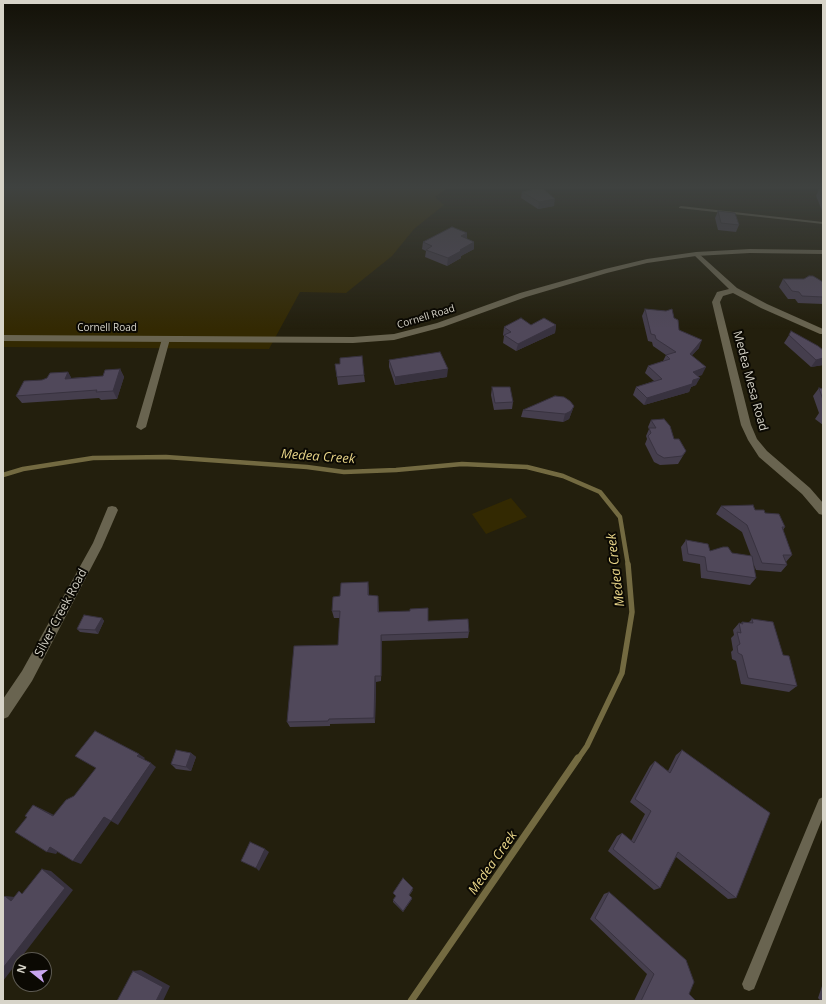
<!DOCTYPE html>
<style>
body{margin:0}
#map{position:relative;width:826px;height:1004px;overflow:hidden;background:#231f0d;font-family:"Open Sans",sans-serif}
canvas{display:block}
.frame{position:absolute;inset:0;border:4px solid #d7d4c9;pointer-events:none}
.north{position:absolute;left:12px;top:952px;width:40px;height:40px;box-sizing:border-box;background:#0b0903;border:1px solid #5d5a52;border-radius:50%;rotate:287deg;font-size:11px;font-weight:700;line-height:16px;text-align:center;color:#d7d4c9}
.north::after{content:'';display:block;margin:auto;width:14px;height:18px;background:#c8a6ef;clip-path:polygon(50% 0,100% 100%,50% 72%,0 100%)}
</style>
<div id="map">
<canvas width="826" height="1004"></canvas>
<div class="frame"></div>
<div class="north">N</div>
</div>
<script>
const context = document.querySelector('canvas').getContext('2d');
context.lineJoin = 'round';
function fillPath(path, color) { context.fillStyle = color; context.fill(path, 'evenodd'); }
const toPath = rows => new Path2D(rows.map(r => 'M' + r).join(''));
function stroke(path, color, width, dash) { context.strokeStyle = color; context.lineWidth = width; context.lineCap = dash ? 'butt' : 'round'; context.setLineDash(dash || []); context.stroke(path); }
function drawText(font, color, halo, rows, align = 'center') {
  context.font = font + ' "Open Sans",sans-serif'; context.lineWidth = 4; context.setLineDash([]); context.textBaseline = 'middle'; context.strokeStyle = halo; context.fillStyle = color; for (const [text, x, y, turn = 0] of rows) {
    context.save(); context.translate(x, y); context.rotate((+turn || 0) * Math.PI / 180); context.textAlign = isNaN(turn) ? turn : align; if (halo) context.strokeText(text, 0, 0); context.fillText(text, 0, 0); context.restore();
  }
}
fillPath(toPath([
 [3,189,446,189,435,197,444,205,414,229,392,256,346,293,300,292,269,349,3,347],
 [511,498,527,517,486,534,472,514]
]), '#332902');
stroke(toPath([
 [3,475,23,469,93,458,166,457,307,467,344,472,396,470,462,464,527,467,563,476,600,492,620,517,628,565]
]), '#736a41', 4.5);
stroke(toPath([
 [578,759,587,746,622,673,632,612,628,564]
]), '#736a41', 5.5);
stroke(toPath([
 [411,1001,578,758]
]), '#736a41', 7);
fillPath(toPath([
 [681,206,823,222,823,224,679,208,679,207,681,206],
 [823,797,823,817,754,989,749,991,744,989,742,984,819,799,823,797]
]), '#696450');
fillPath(toPath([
 [694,253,698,253,737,288,767,304,823,329,823,334,820,334,761,308,733,293,723,296,720,302,751,425,757,439,767,451,810,488,823,503,823,515,819,514,802,494,759,457,748,440,741,425,712,302,717,292,729,289,694,255,694,253],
 [166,336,170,339,146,427,141,430,136,427,162,339,166,336],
 [112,506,116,507,118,510,102,547,32,681,8,717,3,719,3,699,22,671,93,543,108,507,112,506]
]), '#696450');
fillPath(toPath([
 [750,249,823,250,823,254,750,253,696,256,647,263,607,273,526,297,443,327,394,340,353,343,3,341,3,335,353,337,394,334,437,323,520,293,605,269,647,259,696,252,750,249]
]), '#696450');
fillPath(toPath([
 [819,189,823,190,823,213,816,196],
 [522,192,554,206,538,209,521,198],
 [718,211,739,225,736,232,718,230,715,218],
 [467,233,467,239,474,242,474,249,461,256,461,258,447,266,425,257,426,251,422,249,423,242],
 [783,279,823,282,823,304,798,303,795,299,788,299,779,287],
 [645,309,674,318,679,330,699,348,691,356,702,375,698,376,696,385,691,387,689,392,644,405,633,395,636,387,654,381,645,373,648,366,663,361,666,355,653,346,652,342,648,341,642,316],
 [531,325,556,325,555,333,516,351,503,343,504,336,503,335,504,327],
 [789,335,823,350,823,365,811,367,784,343],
 [389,360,447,377,395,385,389,367],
 [335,364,340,364,364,375,365,382,338,385],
 [120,369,124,377,117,399,101,400,99,398,22,403,16,396,68,372,71,378,103,376],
 [492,387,513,402,512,409,494,410,491,395],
 [819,388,823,389,823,425,815,419,819,413,813,396],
 [574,406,569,419,563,422,521,417,523,410],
 [651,420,674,439,686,451,678,464,660,465,654,462,645,444,647,439,646,436,649,429,648,427],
 [721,506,755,510,765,513,785,527,783,530,792,555,786,562,787,565,781,572,756,570,753,563,756,578,750,585,701,578,700,564,683,561,681,547,686,540,710,551,732,553,751,556,742,532,716,514],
 [369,588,369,596,378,596,379,612,428,621,469,632,468,638,382,641,381,681,376,682,375,723,330,724,330,726,290,727,287,722,338,645,340,618,334,618,332,611,340,596],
 [102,618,104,621,98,634,80,632,77,629],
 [752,619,783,655,797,686,789,692,741,684,736,661,732,659,731,652,733,650,731,638,734,635,733,630,739,623,740,624,742,622,749,622],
 [682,750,736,898,728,899,676,857,660,888,654,890,608,851,617,836,622,833,631,841,645,814,630,802,650,766,655,761,668,771,676,755],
 [191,753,196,757,191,771,176,769,171,764],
 [413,890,409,896,412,899,403,912,393,902,393,900,396,896,393,893],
 [609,892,689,994,696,1001,634,1001,647,974,590,919,604,894],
 [823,983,823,1001,821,1001,818,998]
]), '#453e4d');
fillPath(toPath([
 [555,199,554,206,538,209,539,202],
 [467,233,467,240,461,236],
 [474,242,474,249,461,256,461,258,447,266,448,258,460,250],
 [556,325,555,333,516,351,518,344],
 [702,340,699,348,686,362,690,354],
 [823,358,823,365,811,367,816,360],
 [706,367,702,375,690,379,693,372],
 [120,369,124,377,117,399,113,391],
 [448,369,447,377,395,385,395,377],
 [68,372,72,379,65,379],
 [700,378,696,385,691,387,689,392,644,405,647,398],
 [574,406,569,419,563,422,565,414],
 [368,582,369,588,368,602],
 [102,618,104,621,98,634,95,630],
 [381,635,382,641,381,681],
 [375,676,376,682,375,723,374,718],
 [191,753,196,757,191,771,186,767],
 [139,754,145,758,143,760,137,756],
 [151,763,156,767,118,825,111,821],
 [33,805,42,809,62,819,53,816],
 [104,817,111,821,81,864,73,861],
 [50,847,59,850,56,854,47,852],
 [265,849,269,852,259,871,256,868],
 [42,869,51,871,73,890,3,981,3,968],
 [5,896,15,897,11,901],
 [412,898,412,899,403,912,403,911],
 [141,970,170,986,163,1001,156,1001,133,971]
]), '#38323f');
const building = toPath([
 [536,189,543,189,555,199,539,202,522,192,536,189],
 [819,189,823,190,823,197,819,189],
 [718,211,735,213,739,225,721,223,718,211],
 [452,227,467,233,461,236,474,242,460,250,461,251,448,258,426,250,432,246,423,242,452,227],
 [809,276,813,276,823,282,823,297,802,296,799,292,792,291,783,279,804,279,809,276],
 [645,309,666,311,672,309,674,318,678,320,679,330,702,340,690,354,706,367,693,372,700,378,693,380,692,384,647,398,636,387,662,379,648,366,670,359,666,355,676,352,656,339,655,335,651,334,645,309],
 [521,318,531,325,544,318,556,325,518,344,504,335,511,332,504,327,521,318],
 [791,331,818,346,823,350,823,358,816,360,789,335,791,331],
 [440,352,448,369,395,377,389,360,440,352],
 [362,356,364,375,337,377,335,364,340,364,340,358,362,356],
 [120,369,113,391,96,392,97,390,16,396,24,381,42,380,47,378,50,373,68,372,65,379,103,376,105,370,120,369],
 [492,387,510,387,513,402,495,403,492,387],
 [819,388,823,389,823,400,819,388],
 [555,396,564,397,570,401,574,406,571,411,565,414,523,410,555,396],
 [664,419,670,426,674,439,679,439,686,451,682,456,664,458,657,454,648,436,651,433,649,428,656,428,651,420,664,419],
 [753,505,755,510,764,510,765,513,779,514,785,527,782,527,791,552,792,555,783,555,787,565,762,563,747,525,721,506,753,505],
 [686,540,708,544,710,551,723,547,728,547,732,553,752,556,756,578,707,571,705,557,688,554,686,540],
 [368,582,368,595,378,596,378,612,410,611,410,609,428,608,428,621,468,619,469,632,381,635,381,676,375,676,374,718,329,719,328,721,287,722,294,646,338,645,340,611,332,611,333,597,340,596,341,583,368,582],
 [84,615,102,618,95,630,77,629,84,615],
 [752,619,773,622,783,655,789,656,797,686,748,678,742,655,738,653,737,646,740,644,737,632,741,633,739,623,743,624,742,622,753,623,752,619],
 [95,731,139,754,137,756,151,763,111,821,104,817,73,861,50,847,47,852,15,832,27,817,25,816,33,805,53,816,66,800,74,796,96,768,75,756,95,731],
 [176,750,191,753,186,767,171,764,176,750],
 [682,750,770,813,736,898,678,852,660,888,613,849,622,833,634,843,651,811,635,799,655,761,670,773,682,750],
 [250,842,265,849,256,868,241,861,250,842],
 [42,869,65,888,3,968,3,898,5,896,11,901,19,891,22,894,42,869],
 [403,878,413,888,409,895,412,898,403,911,393,900,396,896,393,893,403,878],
 [609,892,686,960,694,982,689,994,696,1001,641,1001,654,974,595,918,609,892],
 [133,971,163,987,156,1001,117,1001,133,971]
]);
fillPath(building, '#50485a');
stroke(building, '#38323f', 1);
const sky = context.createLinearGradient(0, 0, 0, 329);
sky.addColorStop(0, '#131107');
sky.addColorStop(0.57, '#3f4240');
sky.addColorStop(1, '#3f424000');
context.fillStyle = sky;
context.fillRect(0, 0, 826, 329);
drawText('10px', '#d7d4c9', '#0b0903', [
 ["Cornell Road",426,317,-17],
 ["Cornell Road",107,328]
]);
drawText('12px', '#d7d4c9', '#0b0903', [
 ["Medea Mesa Road",750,381,75],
 ["Silver Creek Road",61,613,-62]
]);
drawText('italic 13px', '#e9d588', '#0b0903', [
 ["Medea Creek",318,457,4],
 ["Medea Creek",616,570,-97],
 ["Medea Creek",493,863,-55]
]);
</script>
